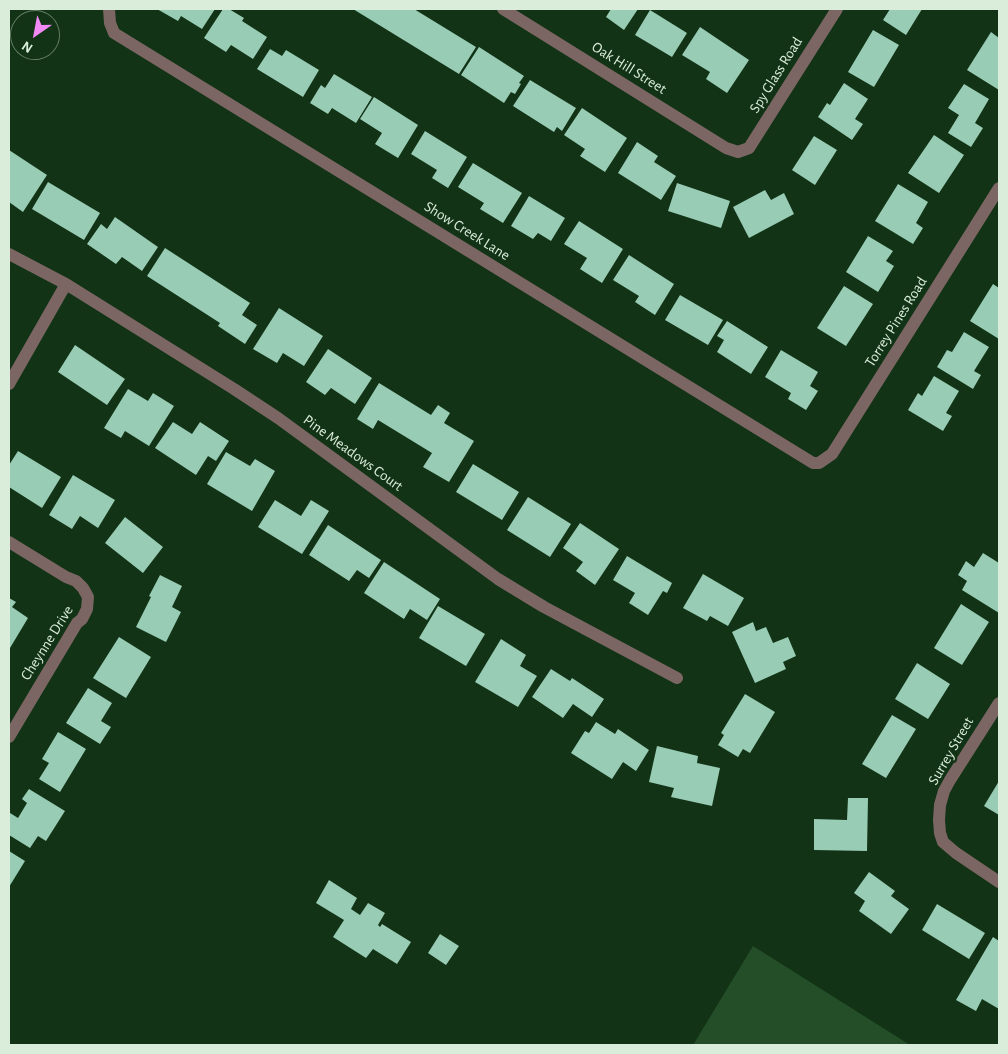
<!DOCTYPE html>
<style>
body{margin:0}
#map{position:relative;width:1008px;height:1054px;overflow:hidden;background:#123316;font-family:"Alegreya Sans",sans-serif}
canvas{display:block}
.frame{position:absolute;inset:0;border:10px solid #daedda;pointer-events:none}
.north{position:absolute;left:10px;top:10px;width:50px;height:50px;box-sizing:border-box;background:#123316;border:1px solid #627d64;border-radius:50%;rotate:213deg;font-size:14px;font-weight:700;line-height:20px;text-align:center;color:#daedda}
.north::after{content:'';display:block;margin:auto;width:18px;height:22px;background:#f18af4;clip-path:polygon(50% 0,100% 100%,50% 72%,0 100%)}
</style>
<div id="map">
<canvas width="1008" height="1054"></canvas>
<div class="frame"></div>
<div class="north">N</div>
</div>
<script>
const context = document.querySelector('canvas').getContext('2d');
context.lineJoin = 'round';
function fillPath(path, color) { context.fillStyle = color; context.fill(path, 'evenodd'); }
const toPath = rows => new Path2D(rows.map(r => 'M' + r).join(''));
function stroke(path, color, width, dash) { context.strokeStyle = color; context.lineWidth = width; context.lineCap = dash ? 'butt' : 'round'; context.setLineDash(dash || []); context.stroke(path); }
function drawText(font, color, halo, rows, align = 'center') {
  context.font = font + ' "Alegreya Sans",sans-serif'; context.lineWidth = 5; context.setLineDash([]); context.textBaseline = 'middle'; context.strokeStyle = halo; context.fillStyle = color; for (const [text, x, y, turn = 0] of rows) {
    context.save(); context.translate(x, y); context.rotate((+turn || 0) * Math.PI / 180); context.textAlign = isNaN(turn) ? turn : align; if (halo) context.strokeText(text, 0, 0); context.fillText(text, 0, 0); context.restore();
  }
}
fillPath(toPath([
 [753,946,910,1045,693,1045]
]), '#234e27');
fillPath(toPath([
 [157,9,215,9,202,29,181,16,178,21],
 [223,9,229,9,244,18,242,21,267,37,253,59,231,45,226,52,204,38],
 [353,9,414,9,476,47,459,74],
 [611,9,638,9,624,30,606,17],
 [890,9,922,9,906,35,883,20],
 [650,10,687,33,672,57,635,35],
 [700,27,749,60,727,93,706,79,710,72,682,55],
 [873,30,899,45,874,87,848,72],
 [991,32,999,38,999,90,967,70],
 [479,47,524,76,519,83,521,84,515,94,511,92,504,103,461,75],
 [270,49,282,56,286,50,319,70,303,97,257,69],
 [334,74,372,97,356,123,332,108,328,114,310,103,321,85,325,88],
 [530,80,576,108,562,131,557,127,554,132,513,106],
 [844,83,868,99,855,119,863,124,852,140,818,117,827,103,830,105],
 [964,84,989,99,975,123,983,128,971,147,948,133,959,115,948,108],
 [374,97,418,125,398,158,375,144,382,133,360,119],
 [582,108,627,138,605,172,580,156,585,149,564,135],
 [425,131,467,157,448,188,432,178,437,170,411,154],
 [934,135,964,155,939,193,908,173],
 [814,136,837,150,815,185,792,170],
 [637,142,658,156,654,162,676,176,661,200,618,173],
 [9,150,47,175,23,212,9,202],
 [473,163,522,193,503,223,480,209,484,203,458,187],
 [48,182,100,213,84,240,32,209],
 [677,183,730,201,721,228,668,211],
 [898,184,928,202,916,223,923,228,913,244,875,221],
 [765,190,771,200,784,193,794,214,749,238,733,207],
 [529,196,565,218,551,241,538,233,533,239,511,226],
 [115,217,158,247,142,271,122,257,116,264,87,244,101,224,107,229],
 [579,221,623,249,602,283,580,269,587,258,564,244],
 [868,236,893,251,886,261,894,266,878,292,846,272],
 [165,248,250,303,242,315,257,325,245,344,218,326,220,323,147,276],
 [629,255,674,284,655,315,635,302,639,296,613,280],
 [993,284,999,288,999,339,970,321],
 [844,286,873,304,846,346,817,328],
 [680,295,723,320,708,345,665,320],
 [279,308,323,336,304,366,283,353,277,363,253,349],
 [727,321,768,347,751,374,717,352,724,340,717,336],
 [964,332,989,347,974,371,981,375,973,389,937,367,947,350,952,352],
 [75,345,125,379,107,405,58,372],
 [328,349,372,378,355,404,331,388,325,395,306,382],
 [781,350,818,372,810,386,818,391,806,410,788,399,791,393,765,377],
 [934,376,959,391,946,413,952,416,943,431,908,410,918,393,922,396],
 [379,383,431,415,438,405,450,413,444,423,474,441,449,482,423,467,432,453,378,420,373,429,357,419],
 [128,389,148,401,153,393,174,406,149,446,125,431,121,438,104,428],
 [173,422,192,434,200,422,229,441,216,461,208,456,196,475,155,448],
 [18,451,61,477,42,508,9,487,9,465],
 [226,452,250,466,255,459,275,471,252,511,207,484],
 [473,464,519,492,502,520,456,492],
 [73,475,115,500,98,528,80,516,72,529,49,515],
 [528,497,571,524,550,557,507,530],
 [275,500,301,516,311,500,329,511,302,554,258,527],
 [125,517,163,547,143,573,105,543],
 [580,523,619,549,595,585,576,571,583,562,563,548],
 [328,525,381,560,369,578,357,570,349,581,309,555],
 [983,553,999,563,999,613,962,590,967,581,958,575,966,561,974,567],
 [627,556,672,583,667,593,663,591,648,615,629,603,635,593,613,580],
 [384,562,440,599,427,620,410,609,404,619,364,593],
 [703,574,744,598,728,626,710,616,707,621,683,608],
 [160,575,182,586,172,607,181,612,166,642,136,627,151,597,149,596],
 [9,598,16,602,12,607,28,618,10,648,9,647],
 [961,604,989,622,962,665,934,648],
 [438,606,485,634,466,666,419,638],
 [753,622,756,631,766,627,773,643,788,637,796,656,783,662,786,669,755,683,732,632],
 [119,637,151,657,126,698,93,678],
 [501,639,526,655,520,666,537,676,518,707,475,682],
 [917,663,950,684,928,719,895,699],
 [551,669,570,681,572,678,604,699,592,717,573,704,563,718,532,697],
 [88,688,112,703,101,721,111,727,100,744,66,723],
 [745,694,775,712,750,753,743,749,738,757,718,745,724,735,721,733],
 [892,715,916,729,886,778,862,764],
 [596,722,615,734,618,729,649,750,636,771,623,762,612,779,571,753,585,731,589,733],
 [58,732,86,749,60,792,39,779,49,763,42,759],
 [657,746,698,756,697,763,720,768,712,806,671,797,674,788,649,782],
 [999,781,999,815,984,806],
 [29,789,65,811,46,841,38,836,30,848,9,835,9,816,10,813,18,818,27,803,22,799],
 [848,798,868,798,867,851,814,850,814,819,847,820],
 [9,851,25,861,9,887],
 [869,872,895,891,891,896,909,909,891,934,859,911,865,901,854,893],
 [329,880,357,898,351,909,360,915,368,903,385,913,378,925,380,927,382,924,411,942,397,964,373,949,366,958,333,937,344,920,316,903],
 [937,904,985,933,969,959,922,930],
 [440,934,459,946,446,965,428,953],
 [993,937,999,941,999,1009,982,999,976,1011,956,1000]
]), '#98ccb5');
stroke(toPath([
 [109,9,110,23,114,33,813,463,819,463,832,454,999,188],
 [503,9,726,148,738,152,749,148,837,9],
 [9,254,66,284,234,389,278,418,498,579,544,607,677,678],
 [9,384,66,284],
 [9,542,66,577,76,581,83,588,88,597,87,609,82,619,77,623,9,737],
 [999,703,950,780,944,791,940,805,939,820,940,833,943,842,956,853,999,882]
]), '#7c6663', 12);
drawText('15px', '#daedda', '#123316', [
 ["Oak Hill Street",629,68,32],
 ["Spy Glass Road",776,75,-58],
 ["Show Creek Lane",467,231,32],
 ["Torrey Pines Road",896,322,-58],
 ["Pine Meadows Court",353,453,36],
 ["Cheynne Drive",47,643,-58],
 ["Surrey Street",951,751,-60]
]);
</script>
